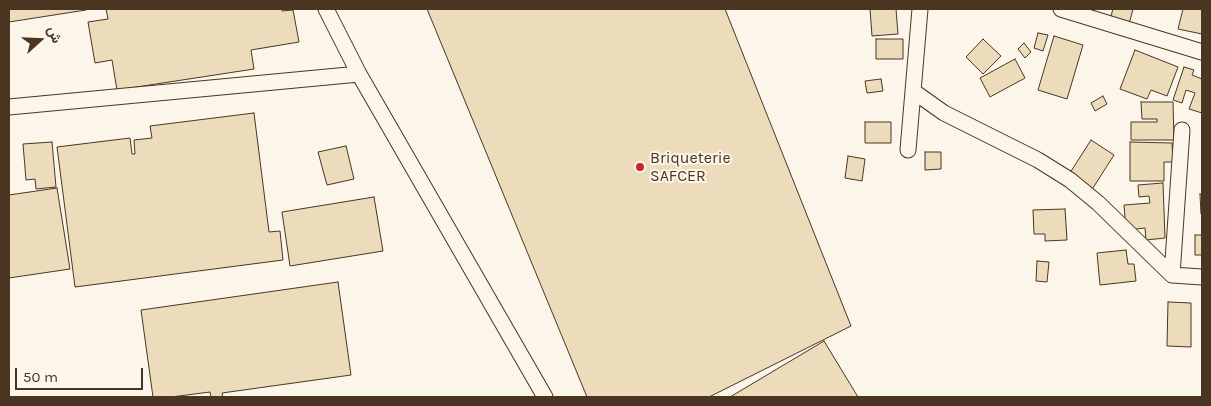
<!DOCTYPE html>
<meta charset="utf-8">
<style>
body{margin:0}
#map{position:relative;width:1211px;height:406px;overflow:hidden;background:#fbf6e9;font-family:Karla,Vazirmatn,sans-serif}
canvas{display:block}
.frame{position:absolute;inset:0;border:10px solid #4a3520;pointer-events:none}
.north{position:absolute;left:15px;top:15px;width:50px;height:50px;-webkit-text-stroke:4px #fbf6e9;paint-order:stroke;rotate:70deg;font-size:14px;font-weight:700;line-height:20px;text-align:center;color:#4a3520}
.north::after{content:'';display:block;margin:auto;width:18px;height:22px;background:#4a3520;clip-path:polygon(50% 0,100% 100%,50% 72%,0 100%)}
.scale{position:absolute;left:15px;top:368px;width:128px;height:22px;box-sizing:border-box;border:2px solid #4a3520;border-top:0;padding-left:6px;font-size:15px;line-height:18px;white-space:nowrap;color:#4a3520;-webkit-text-stroke:4px #fbf6e9;paint-order:stroke}
</style>
<div id="map">
<canvas width="1211" height="406"></canvas>
<div class="frame"></div>
<div class="north">ش</div>
<div class="scale">50 m</div>
</div>
<script>
const context = document.querySelector('canvas').getContext('2d');
context.lineJoin = 'round';
function fillPath(path, color) { context.fillStyle = color; context.fill(path, 'evenodd'); }
const toPath = rows => new Path2D(rows.map(r => 'M' + r).join(''));
function stroke(path, color, width, dash) { context.strokeStyle = color; context.lineWidth = width; context.lineCap = dash ? 'butt' : 'round'; context.setLineDash(dash || []); context.stroke(path); }
function drawText(font, color, halo, rows, align = 'center') {
  context.font = font + ' Karla,sans-serif'; context.lineWidth = 4; context.setLineDash([]); context.textBaseline = 'middle'; context.strokeStyle = halo; context.fillStyle = color; for (const [text, x, y, turn = 0] of rows) {
    context.save(); context.translate(x, y); context.rotate((+turn || 0) * Math.PI / 180); context.textAlign = isNaN(turn) ? turn : align; if (halo) context.strokeText(text, 0, 0); context.fillText(text, 0, 0); context.restore();
  }
}
const building = toPath([
 [9,9,86,9,86,10,9,22,9,9],
 [106,9,282,9,282,11,293,10,299,42,251,50,254,69,117,90,112,60,95,63,88,22,108,19,106,9],
 [427,9,725,9,851,326,709,397,587,397,427,9],
 [870,9,896,9,898,34,872,36,870,9],
 [1113,9,1133,9,1128,28,1109,23,1113,9],
 [1183,9,1202,9,1202,34,1178,29,1183,9],
 [1038,33,1048,35,1043,51,1034,48,1038,33],
 [1054,36,1083,45,1067,99,1038,90,1054,36],
 [876,39,903,39,903,59,876,59,876,39],
 [983,39,1001,56,983,74,966,57,983,39],
 [1024,43,1031,52,1025,58,1018,49,1024,43],
 [1135,50,1178,67,1167,96,1151,90,1147,99,1120,89,1135,50],
 [1015,59,1025,78,990,97,980,78,1015,59],
 [1184,67,1194,70,1192,75,1202,79,1202,113,1189,109,1195,93,1186,90,1182,103,1173,100,1184,67],
 [881,79,883,91,867,93,865,81,881,79],
 [1103,96,1107,104,1095,111,1091,103,1103,96],
 [1141,102,1173,102,1174,140,1131,140,1131,122,1157,122,1157,119,1142,119,1141,102],
 [254,113,269,232,280,231,283,260,75,287,57,147,130,138,132,154,135,154,134,140,152,138,150,126,254,113],
 [865,122,891,122,891,143,865,143,865,122],
 [1091,140,1114,155,1091,191,1068,176,1091,140],
 [52,142,56,187,36,189,35,179,26,180,23,144,52,142],
 [1130,142,1172,143,1173,162,1164,162,1164,181,1130,181,1130,142],
 [346,146,354,179,327,185,318,152,346,146],
 [925,152,941,152,941,169,925,170,925,152],
 [848,156,865,159,862,181,845,178,848,156],
 [1163,183,1165,238,1146,240,1145,228,1126,230,1124,205,1150,203,1149,196,1139,197,1138,185,1163,183],
 [57,188,70,269,9,278,9,195,57,188],
 [1200,194,1202,194,1202,214,1201,214,1200,194],
 [374,197,383,251,290,266,282,212,374,197],
 [1065,209,1067,240,1045,241,1045,234,1034,234,1033,210,1065,209],
 [1195,235,1202,235,1202,255,1195,255,1195,235],
 [1126,250,1128,264,1134,264,1136,281,1100,285,1097,253,1126,250],
 [1037,261,1049,262,1047,282,1036,281,1037,261],
 [338,282,351,375,222,393,223,397,211,397,210,392,171,397,153,397,141,310,338,282],
 [1168,302,1191,303,1191,347,1167,346,1168,302],
 [824,341,858,397,730,397,824,341]
]);
fillPath(building, '#ecdcbc');
stroke(building, '#4a3520', 1);
const street = toPath([
 [326,9,359,74,545,397],
 [1061,9,1202,52],
 [913,91,944,113,1038,160,1070,180,1098,203,1172,275,1202,277],
 [9,107,359,74],
 [908,150,920,9],
 [1172,275,1182,130]
]);
stroke(street, '#4a3520', 17);
stroke(street, '#fbf6e9', 15);
for (const [x, y, r, color] of [
 [640,167,5,"#c62828"]
]) { const dot = new Path2D(); dot.arc(x, y, r, 0, 2 * Math.PI); context.fillStyle = color; context.fill(dot); stroke(dot, '#fbf6e9', 2); }
drawText('16px', '#4a3520', '#fbf6e9', [
 ["Briqueterie",650,158],
 ["SAFCER",650,176]
], 'left');
</script>
